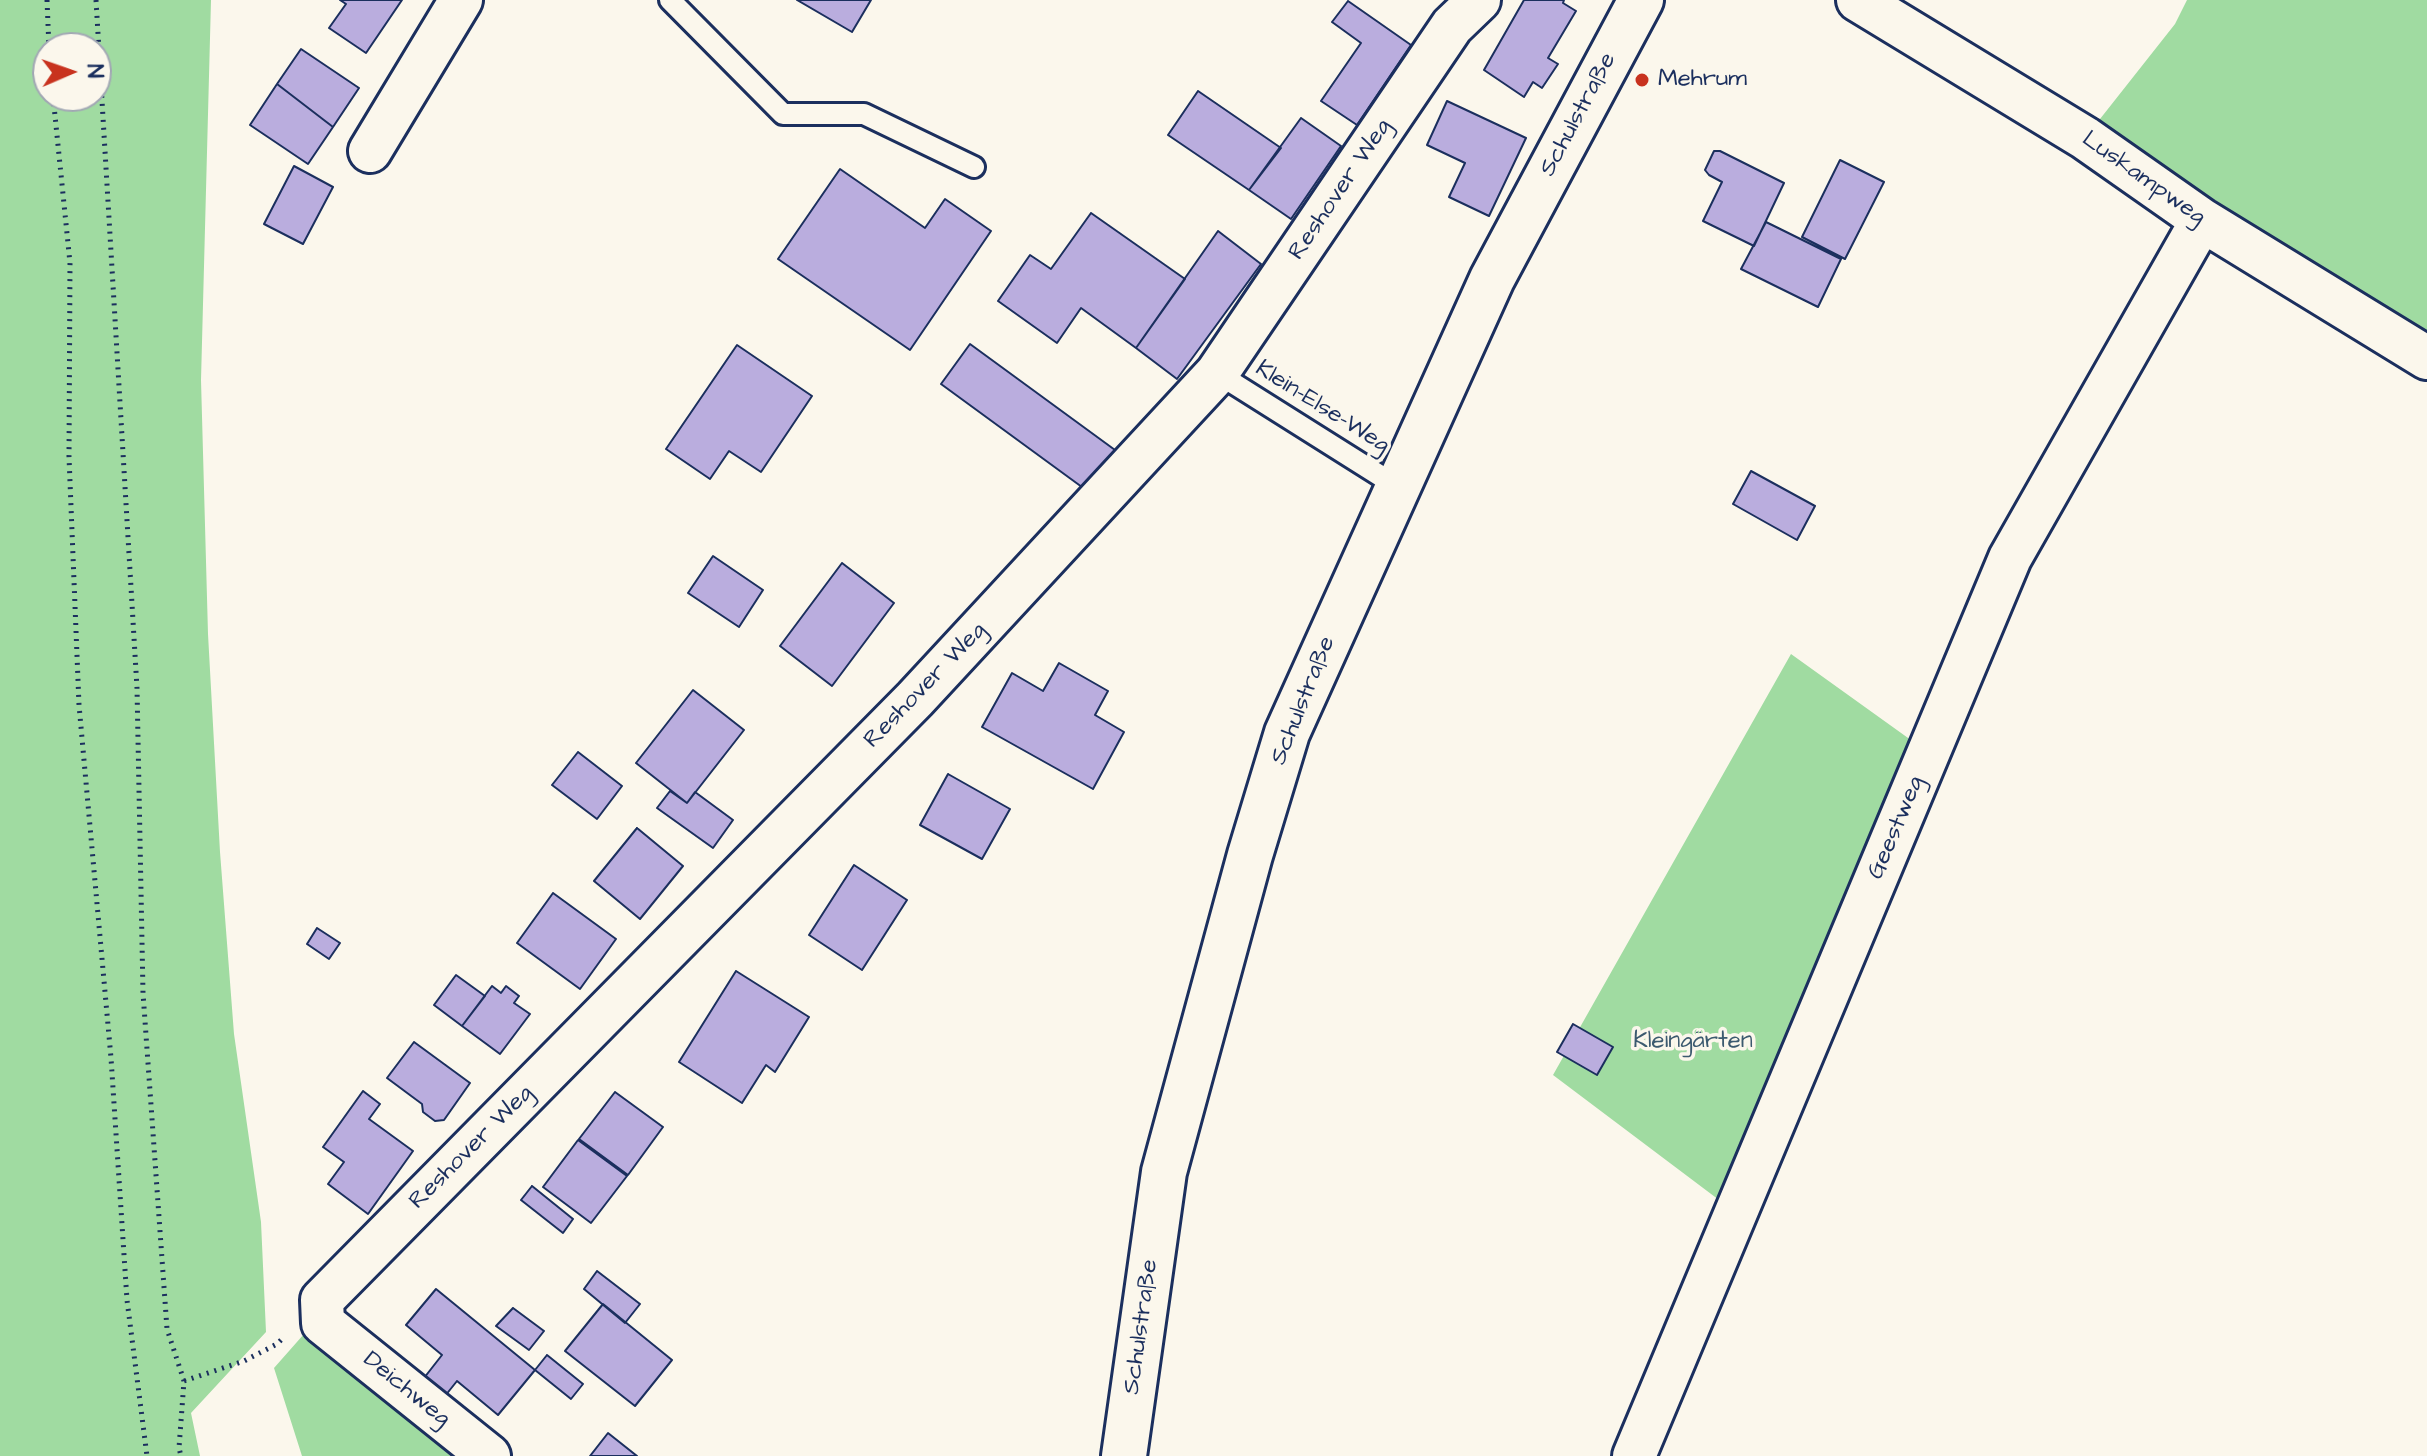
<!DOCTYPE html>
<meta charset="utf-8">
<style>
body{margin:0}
#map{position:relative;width:2427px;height:1456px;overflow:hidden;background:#fbf7ec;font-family:"Architects Daughter",sans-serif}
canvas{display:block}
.north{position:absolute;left:32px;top:32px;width:80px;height:80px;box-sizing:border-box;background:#fbf7ec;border:2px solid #a1a7b3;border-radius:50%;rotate:88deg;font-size:22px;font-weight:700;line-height:32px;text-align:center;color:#1b2f5e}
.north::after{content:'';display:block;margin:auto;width:28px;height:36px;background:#c8321e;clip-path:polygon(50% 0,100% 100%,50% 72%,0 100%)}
</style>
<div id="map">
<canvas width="2427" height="1456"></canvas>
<div class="north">N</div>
</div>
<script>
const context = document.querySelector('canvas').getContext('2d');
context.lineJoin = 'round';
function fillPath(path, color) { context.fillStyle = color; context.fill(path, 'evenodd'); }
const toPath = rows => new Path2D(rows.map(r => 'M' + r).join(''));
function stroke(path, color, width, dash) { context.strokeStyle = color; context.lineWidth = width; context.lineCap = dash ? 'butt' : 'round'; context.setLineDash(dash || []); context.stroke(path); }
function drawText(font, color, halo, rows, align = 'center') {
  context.font = font + ' "Architects Daughter",sans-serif'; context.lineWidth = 7; context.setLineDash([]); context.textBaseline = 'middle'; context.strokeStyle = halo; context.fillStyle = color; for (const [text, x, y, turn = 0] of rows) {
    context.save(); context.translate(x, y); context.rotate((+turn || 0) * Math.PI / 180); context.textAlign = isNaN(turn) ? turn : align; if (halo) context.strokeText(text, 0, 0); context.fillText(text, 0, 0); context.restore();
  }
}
fillPath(toPath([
 [0,0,211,0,201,380,208,634,220,852,234,1034,261,1222,266,1332,191,1413,200,1456,0,1456],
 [48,48,96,48,96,96,48,96],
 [2187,0,2427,0,2427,358,2085,138,2175,24],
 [1791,654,1929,753,1735,1212,1553,1075],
 [304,1334,454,1456,302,1456,274,1368]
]), '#a0dba1');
const building = toPath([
 [340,0,402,0,366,53,329,28,346,4,340,0],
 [797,0,871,0,852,32,797,0],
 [1524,0,1564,0,1563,3,1576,11,1548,58,1558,64,1542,88,1533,82,1524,97,1484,70,1524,0],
 [1348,1,1411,45,1357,125,1321,101,1361,43,1332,22,1348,1],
 [301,49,359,88,333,127,277,84,301,49],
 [277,84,333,127,308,164,250,125,277,84],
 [1198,91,1281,148,1249,190,1168,135,1198,91],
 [1447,101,1526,138,1489,216,1449,197,1465,163,1427,145,1447,101],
 [1301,118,1341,146,1291,219,1249,190,1301,118],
 [1714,151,1720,151,1784,183,1754,246,1703,221,1722,182,1709,175,1705,170,1714,151],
 [1840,160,1884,182,1845,259,1802,237,1840,160],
 [294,166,333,187,303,244,264,224,294,166],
 [840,169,925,228,945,199,991,231,910,350,778,259,840,169],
 [1091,213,1185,279,1136,348,1081,308,1057,343,998,301,1030,255,1051,269,1091,213],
 [1766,222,1841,259,1818,307,1741,269,1766,222],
 [1218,231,1261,264,1177,379,1136,348,1218,231],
 [970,344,1115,450,1086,490,941,384,970,344],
 [737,345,812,396,761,472,729,451,710,479,666,449,737,345],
 [1751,471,1815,506,1797,540,1733,504,1751,471],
 [713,556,763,590,739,627,688,593,713,556],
 [842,563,894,603,832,686,780,646,842,563],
 [1059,663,1108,691,1095,715,1124,732,1093,789,982,727,1012,673,1043,691,1059,663],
 [693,690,744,730,687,803,636,763,693,690],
 [578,752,622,786,597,819,552,785,578,752],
 [948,774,1010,809,982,859,920,825,948,774],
 [670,791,687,803,695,792,733,820,713,848,657,808,670,791],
 [637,828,683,866,640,919,594,881,637,828],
 [854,865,907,900,862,970,809,935,854,865],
 [553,893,616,939,580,989,517,943,553,893],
 [317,928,340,943,329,959,307,944,317,928],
 [736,971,809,1017,775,1072,766,1065,742,1103,679,1062,736,971],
 [456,975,485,996,462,1026,434,1005,456,975],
 [492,986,501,993,506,986,519,996,514,1003,530,1014,500,1054,462,1026,492,986],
 [1573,1024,1613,1047,1597,1075,1557,1052,1573,1024],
 [414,1042,470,1083,444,1120,435,1121,423,1112,422,1104,387,1078,414,1042],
 [363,1091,380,1104,369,1119,413,1151,368,1214,328,1184,344,1162,323,1147,363,1091],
 [615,1092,663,1127,628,1175,579,1139,615,1092],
 [578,1140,627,1176,591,1223,543,1187,578,1140],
 [532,1186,573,1219,563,1233,521,1200,532,1186],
 [597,1271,640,1304,625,1323,584,1289,597,1271],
 [436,1289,535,1370,498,1415,457,1381,445,1396,424,1378,442,1355,406,1325,436,1289],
 [603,1304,672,1360,635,1406,565,1351,603,1304],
 [513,1308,544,1331,529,1350,496,1326,513,1308],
 [547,1355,583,1384,571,1399,535,1370,547,1355],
 [608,1433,637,1456,590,1456,608,1433]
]);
fillPath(building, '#baadde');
stroke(building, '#1b2f5e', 2);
const service = toPath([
 [670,0,783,114,864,114,974,167],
 [1217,373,1398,487]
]);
const minor = toPath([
 [1858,0,2085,138,2202,220,2427,358],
 [370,151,461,0],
 [489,1456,323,1323,322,1300,915,699,1217,373,1452,26,1479,0],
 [1634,1456,2010,558,2202,220]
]);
const secondary = toPath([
 [1124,1456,1164,1172,1250,855,1287,733,1492,279,1641,0]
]);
stroke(service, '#1b2f5e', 26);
stroke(minor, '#1b2f5e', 48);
stroke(secondary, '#1b2f5e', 50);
stroke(toPath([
 [47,0,49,48],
 [96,0,137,688,143,993,167,1329,184,1381,179,1448,181,1456],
 [53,96,70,263,69,457,79,705,111,1058,127,1300,147,1456],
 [184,1381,244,1361,277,1344,284,1337]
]), '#1b2f5e', 5, [2, 6]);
stroke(service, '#fbf7ec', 20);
stroke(minor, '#fbf7ec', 42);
stroke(secondary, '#fbf7ec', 44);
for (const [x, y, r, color] of [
 [1642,80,8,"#c8321e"]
]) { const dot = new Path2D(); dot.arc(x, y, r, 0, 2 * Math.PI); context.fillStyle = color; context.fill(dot); stroke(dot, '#fbf7ec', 3); }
drawText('24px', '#1b2f5e', '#fbf7ec', [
 ["Mehrum",1658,80]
], 'left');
drawText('24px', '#1b2f5e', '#fbf7ec', [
 ["Schulstraße",1579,115,-62],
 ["Luskampweg",2143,179,35],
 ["Reshover Weg",1341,190,-56],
 ["Klein-Else-Weg",1322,408,32],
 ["Reshover Weg",926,686,-46],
 ["Schulstraße",1304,701,-68],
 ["Geestweg",1897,828,-67],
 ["Reshover Weg",472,1148,-45],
 ["Schulstraße",1142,1327,-82],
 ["Deichweg",406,1390,39]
]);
drawText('24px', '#3c5a6f', '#fbf7ec', [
 ["Kleingärten",1693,1042]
]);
</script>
